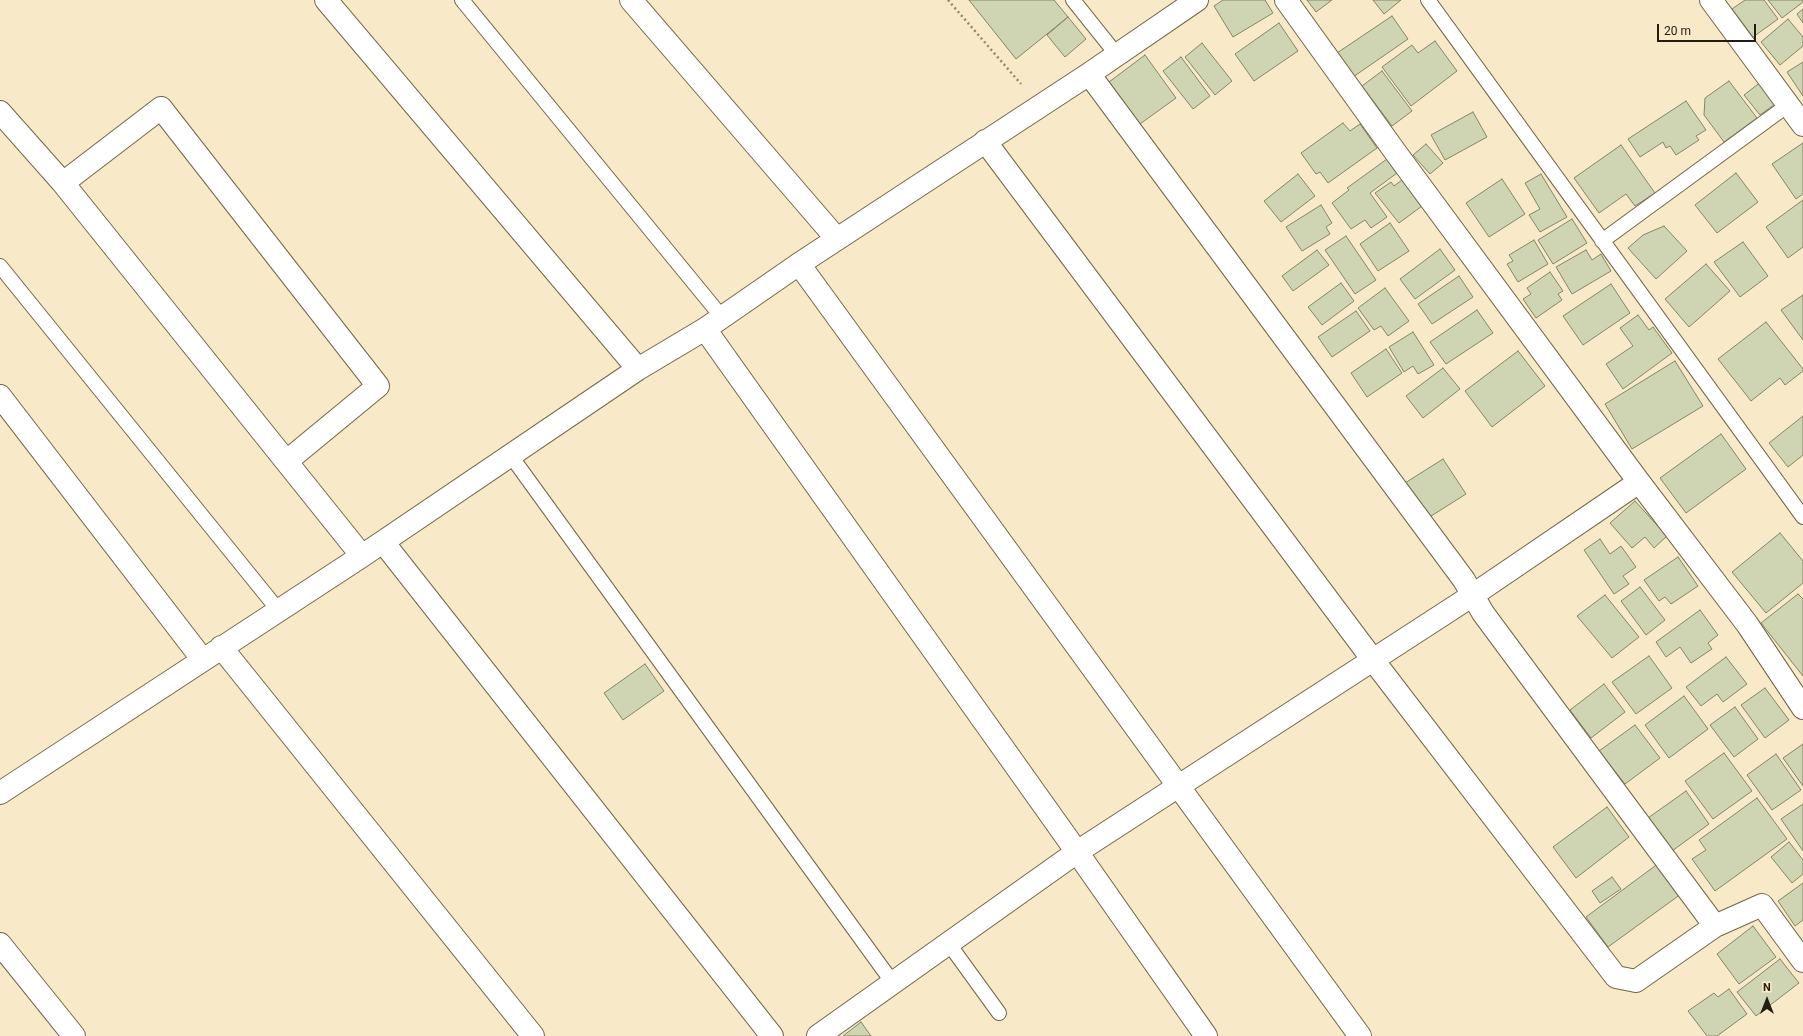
<!DOCTYPE html>
<style>
body{margin:0}
#map{position:relative;width:1803px;height:1036px;overflow:hidden;background:#f8e9c8;font-family:Roboto,sans-serif}
canvas{display:block}
.north{position:absolute;left:1747px;top:980px;width:40px;height:40px;-webkit-text-stroke:3px #f8e9c8;paint-order:stroke;rotate:0deg;font-size:11px;font-weight:700;line-height:16px;text-align:center;color:#221d10}
.north::after{content:'';display:block;margin:auto;width:14px;height:18px;background:#221d10;clip-path:polygon(50% 0,100% 100%,50% 72%,0 100%)}
.scale{position:absolute;left:1657px;top:24px;width:99px;height:18px;box-sizing:border-box;border:2px solid #221d10;border-top:0;padding-left:5px;font-size:12px;line-height:14px;white-space:nowrap;color:#221d10;-webkit-text-stroke:3px #f8e9c8;paint-order:stroke}
</style>
<div id="map">
<canvas width="1803" height="1036"></canvas>
<div class="north">N</div>
<div class="scale">20 m</div>
</div>
<script>
const context = document.querySelector('canvas').getContext('2d');
context.lineJoin = 'round';
function fillPath(path, color) { context.fillStyle = color; context.fill(path, 'evenodd'); }
const toPath = rows => new Path2D(rows.map(r => 'M' + r).join(''));
function stroke(path, color, width, dash) { context.strokeStyle = color; context.lineWidth = width; context.lineCap = dash ? 'butt' : 'round'; context.setLineDash(dash || []); context.stroke(path); }
const building = toPath([
 [969,0,1054,0,1068,17,1016,59,969,0],
 [1223,0,1265,0,1273,13,1233,37,1214,6,1223,0],
 [1307,0,1332,0,1316,12,1307,0],
 [1373,0,1401,0,1384,14,1373,0],
 [1745,0,1764,0,1778,19,1753,37,1732,9,1745,0],
 [1768,0,1803,0,1803,2,1782,18,1768,0],
 [1803,9,1803,23,1797,14,1803,9],
 [1392,16,1408,39,1353,77,1337,53,1392,16],
 [1068,17,1086,39,1065,57,1047,35,1068,17],
 [1788,19,1803,37,1803,46,1780,65,1761,42,1788,19],
 [1279,23,1298,51,1254,81,1235,54,1279,23],
 [1435,41,1457,71,1411,106,1382,67,1412,45,1418,53,1435,41],
 [1202,43,1232,81,1215,95,1185,57,1202,43],
 [1145,55,1176,98,1140,124,1109,82,1145,55],
 [1181,57,1210,96,1193,109,1163,71,1181,57],
 [1803,62,1803,96,1787,72,1803,62],
 [1382,71,1412,111,1392,126,1362,86,1382,71],
 [1729,81,1757,118,1724,142,1704,115,1705,98,1729,81],
 [1762,81,1778,102,1760,115,1744,95,1762,81],
 [1686,101,1706,130,1696,136,1699,140,1676,155,1670,146,1666,148,1663,142,1640,157,1628,139,1686,101],
 [1473,112,1487,137,1445,160,1431,135,1473,112],
 [1343,123,1350,131,1360,124,1377,148,1328,183,1320,172,1316,174,1301,153,1343,123],
 [1803,143,1803,194,1796,199,1772,164,1803,143],
 [1426,144,1443,163,1430,174,1413,155,1426,144],
 [1621,145,1655,193,1635,206,1626,194,1599,213,1574,178,1621,145],
 [1387,159,1397,173,1370,193,1387,217,1371,228,1365,220,1351,229,1332,203,1349,190,1347,188,1387,159],
 [1736,173,1758,202,1717,233,1695,205,1736,173],
 [1298,174,1315,196,1281,222,1264,201,1298,174],
 [1541,174,1567,217,1540,232,1529,215,1540,209,1525,183,1541,174],
 [1502,179,1525,214,1489,237,1466,203,1502,179],
 [1402,180,1422,206,1399,223,1375,193,1391,182,1394,186,1402,180],
 [1803,200,1803,247,1788,258,1766,227,1803,200],
 [1321,205,1332,223,1326,227,1330,234,1302,251,1286,227,1321,205],
 [1572,219,1587,243,1553,264,1538,240,1572,219],
 [1390,223,1409,251,1378,271,1360,244,1390,223],
 [1664,226,1687,251,1656,279,1628,248,1643,235,1664,226],
 [1346,236,1376,280,1355,294,1325,250,1346,236],
 [1534,240,1548,264,1518,282,1507,264,1513,261,1509,255,1534,240],
 [1743,242,1768,276,1740,297,1714,262,1743,242],
 [1440,249,1455,270,1415,299,1400,279,1440,249],
 [1317,250,1329,265,1293,291,1282,276,1317,250],
 [1586,250,1592,260,1601,254,1611,271,1572,294,1556,267,1586,250],
 [1706,264,1730,291,1689,327,1665,299,1706,264],
 [1550,272,1563,291,1558,294,1562,300,1536,318,1523,299,1531,294,1527,288,1550,272],
 [1459,276,1473,297,1432,324,1418,304,1459,276],
 [1341,283,1354,301,1322,325,1308,307,1341,283],
 [1611,284,1630,313,1583,345,1563,316,1611,284],
 [1385,288,1409,321,1388,336,1381,326,1374,330,1358,308,1385,288],
 [1803,295,1803,340,1781,310,1803,295],
 [1477,310,1493,333,1446,364,1430,342,1477,310],
 [1356,311,1370,331,1332,357,1318,337,1356,311],
 [1638,315,1649,330,1653,327,1672,353,1623,389,1606,364,1633,346,1620,328,1638,315],
 [1766,322,1803,369,1803,371,1785,385,1780,378,1751,401,1718,359,1766,322],
 [1413,332,1434,365,1418,374,1413,366,1404,372,1389,347,1413,332],
 [1386,349,1402,373,1367,397,1351,373,1386,349],
 [1518,351,1545,386,1492,427,1465,391,1518,351],
 [1675,361,1703,406,1632,449,1605,404,1675,361],
 [1443,368,1460,389,1423,418,1406,396,1443,368],
 [1803,416,1803,455,1788,467,1769,443,1803,416],
 [1721,434,1746,469,1686,513,1660,478,1721,434],
 [1443,459,1466,494,1428,518,1405,483,1443,459],
 [1635,501,1667,536,1654,548,1645,537,1632,548,1610,523,1635,501],
 [1780,533,1803,561,1803,583,1766,613,1732,572,1780,533],
 [1600,539,1610,554,1621,546,1636,567,1623,576,1629,584,1614,594,1584,550,1600,539],
 [1678,557,1698,586,1671,604,1665,597,1659,601,1644,580,1678,557],
 [1640,587,1665,620,1646,635,1621,601,1640,587],
 [1798,594,1803,599,1803,676,1761,623,1798,594],
 [1605,595,1639,637,1612,658,1577,616,1605,595],
 [1700,610,1718,635,1708,643,1712,649,1691,663,1680,647,1666,657,1656,642,1700,610],
 [1649,656,1672,688,1636,714,1612,682,1649,656],
 [1726,657,1747,684,1723,702,1717,694,1701,706,1686,687,1726,657],
 [645,664,664,691,623,720,604,693,645,664],
 [1604,684,1625,712,1591,738,1570,710,1604,684],
 [1765,688,1789,720,1765,738,1741,705,1765,688],
 [1684,696,1708,729,1669,758,1645,725,1684,696],
 [1735,707,1758,739,1734,757,1710,725,1735,707],
 [1635,725,1660,758,1625,784,1599,751,1635,725],
 [1803,744,1803,786,1783,758,1803,744],
 [1724,753,1752,791,1713,819,1685,781,1724,753],
 [1776,754,1801,790,1772,810,1747,775,1776,754],
 [1686,791,1709,824,1672,851,1648,818,1686,791],
 [1757,798,1787,839,1715,891,1692,859,1706,850,1699,840,1757,798],
 [1803,804,1803,851,1781,819,1803,804],
 [1607,807,1629,837,1576,878,1553,847,1607,807],
 [1789,842,1803,860,1803,874,1792,883,1771,857,1789,842],
 [1659,863,1681,894,1608,947,1586,917,1659,863],
 [1612,877,1621,889,1600,903,1592,891,1612,877],
 [1803,883,1803,920,1795,926,1778,901,1803,883],
 [1753,926,1776,957,1739,984,1717,954,1753,926],
 [1780,959,1799,983,1756,1016,1737,992,1780,959],
 [1729,989,1747,1014,1717,1036,1707,1036,1688,1011,1714,993,1718,997,1729,989],
 [861,1022,871,1036,843,1036,861,1022]
]);
fillPath(building, '#cfd4b2');
stroke(building, '#828666', 1);
const lane = toPath([
 [462,0,721,316],
 [1073,0,1117,55],
 [1428,0,1803,517],
 [1602,241,1788,105],
 [0,266,279,611],
 [511,456,893,983],
 [949,944,999,1013]
]);
const street = toPath([
 [326,0,638,369],
 [631,0,837,239],
 [1286,0,1396,153,1639,482,1747,624,1803,708],
 [1711,0,1803,125],
 [1089,74,1464,580,1483,613,1715,926],
 [0,112,63,183,362,556],
 [985,141,1373,660,1616,977,1636,981,1715,926,1762,905,1803,961],
 [63,183,161,108,378,386,287,461],
 [799,264,1360,1036],
 [705,329,1077,852,1206,1036],
 [0,396,203,660],
 [383,542,772,1036],
 [221,647,533,1036],
 [0,793,362,556,638,369,705,329,799,264,1089,74,1197,0],
 [0,944,74,1036],
 [818,1036,1077,852,1473,595,1639,482]
]);
stroke(lane, '#736649', 16);
stroke(street, '#736649', 24);
stroke(toPath([
 [948,0,1021,84]
]), '#91876f', 2.5, [2, 3]);
stroke(lane, '#fff', 14);
stroke(street, '#fff', 22);
</script>
